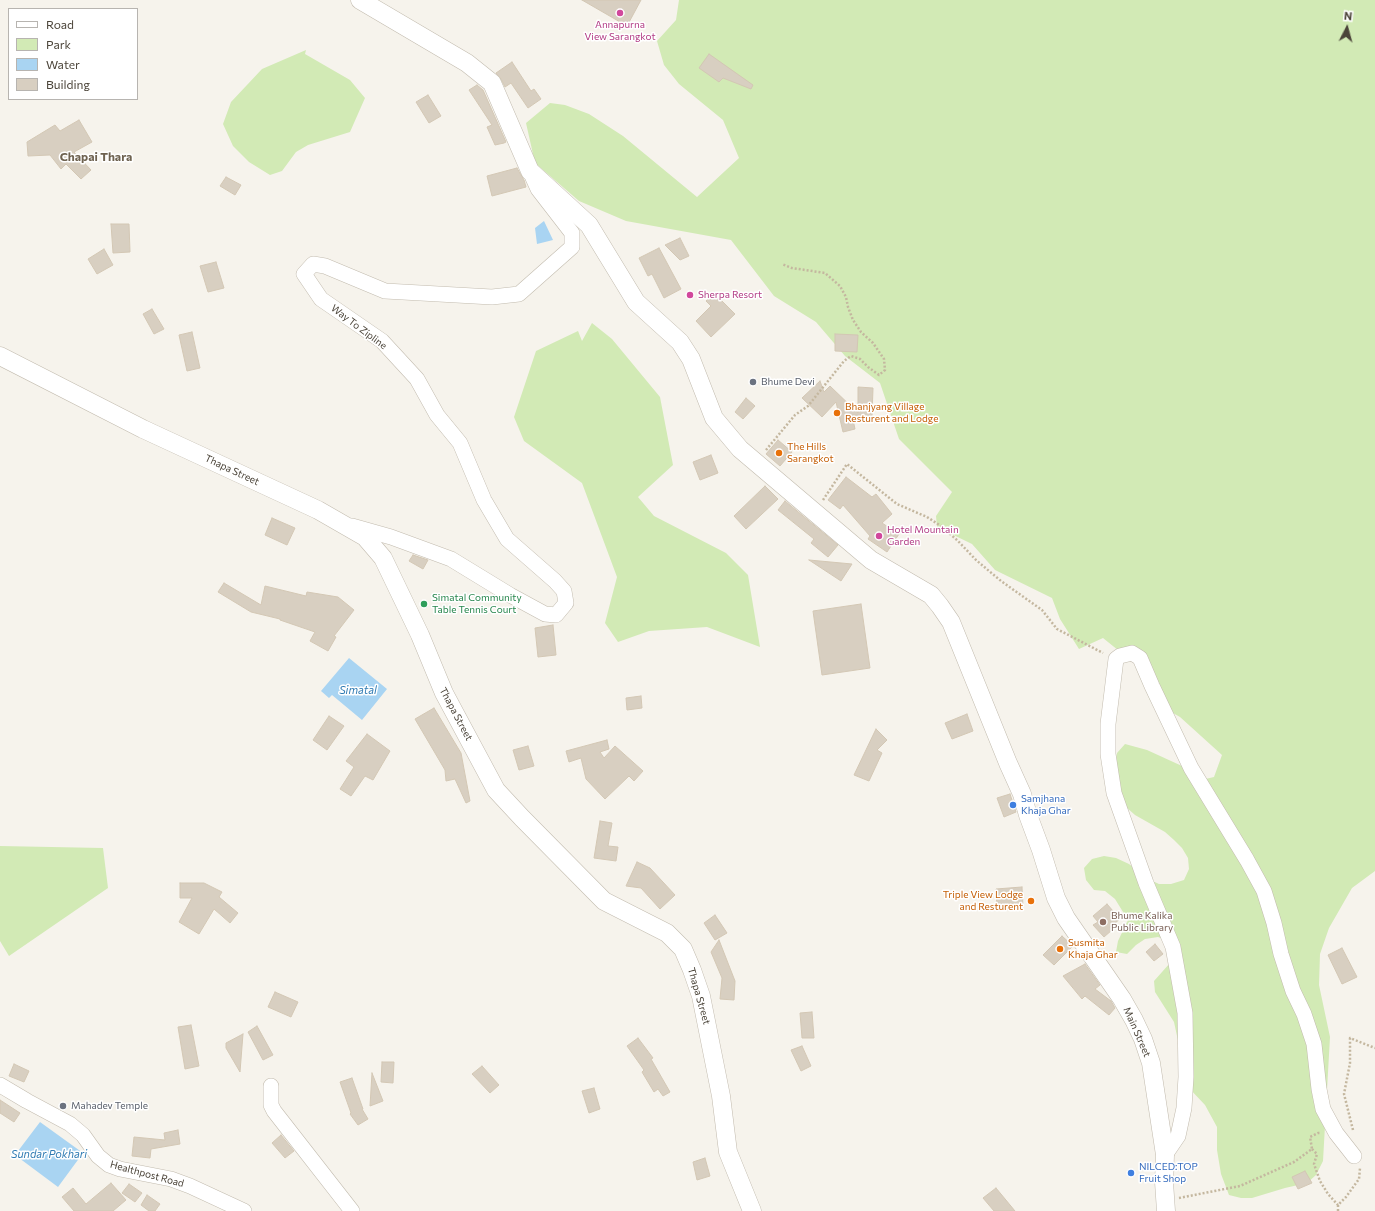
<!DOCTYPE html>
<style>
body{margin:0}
#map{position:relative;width:1375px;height:1211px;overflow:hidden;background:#f6f3ec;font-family:Commissioner,sans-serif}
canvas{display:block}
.legend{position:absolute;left:8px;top:8px;width:130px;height:92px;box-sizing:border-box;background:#fff;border:1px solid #b7b4b0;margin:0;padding:5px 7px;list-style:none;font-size:12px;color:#4b4439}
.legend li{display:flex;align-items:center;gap:8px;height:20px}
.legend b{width:20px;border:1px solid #b7b4b0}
.north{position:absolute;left:1327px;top:8px;width:40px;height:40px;-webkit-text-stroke:3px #fff;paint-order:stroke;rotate:6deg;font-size:11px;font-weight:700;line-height:16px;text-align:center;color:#4b4439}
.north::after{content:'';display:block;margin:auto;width:14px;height:18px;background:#4b4439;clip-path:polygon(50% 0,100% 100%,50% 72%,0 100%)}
</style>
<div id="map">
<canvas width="1375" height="1211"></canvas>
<ul class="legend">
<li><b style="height:5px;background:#fff"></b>Road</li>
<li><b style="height:11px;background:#d2eab5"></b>Park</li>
<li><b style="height:11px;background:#a9d4f2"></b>Water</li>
<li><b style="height:11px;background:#d8cfc1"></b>Building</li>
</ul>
<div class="north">N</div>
</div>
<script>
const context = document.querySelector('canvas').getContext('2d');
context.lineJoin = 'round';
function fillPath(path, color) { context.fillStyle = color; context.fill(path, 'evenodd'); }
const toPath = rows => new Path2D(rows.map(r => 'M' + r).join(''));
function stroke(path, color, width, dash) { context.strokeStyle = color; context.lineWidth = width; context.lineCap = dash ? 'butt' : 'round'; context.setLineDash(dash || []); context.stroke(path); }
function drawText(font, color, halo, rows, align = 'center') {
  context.font = font + ' Commissioner,sans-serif'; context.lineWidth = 3; context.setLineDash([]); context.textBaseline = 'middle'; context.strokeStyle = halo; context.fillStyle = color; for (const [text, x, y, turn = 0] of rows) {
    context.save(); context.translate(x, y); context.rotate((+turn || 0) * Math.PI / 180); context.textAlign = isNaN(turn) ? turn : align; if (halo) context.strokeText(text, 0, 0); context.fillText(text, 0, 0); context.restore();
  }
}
fillPath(toPath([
 [679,0,1375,0,1375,871,1352,888,1329,928,1320,954,1319,985,1330,1037,1323,1161,1316,1175,1307,1183,1285,1188,1252,1198,1241,1198,1229,1195,1221,1174,1217,1150,1217,1127,1205,1105,1188,1087,1174,1022,1155,992,1154,981,1170,963,1168,941,1158,937,1145,939,1136,945,1127,954,1116,952,1118,941,1128,920,1115,899,1105,891,1094,890,1086,880,1084,868,1092,859,1104,856,1116,858,1129,864,1148,879,1159,884,1171,884,1184,880,1189,869,1188,858,1182,848,1174,840,1165,832,1135,815,1126,807,1119,797,1115,765,1117,753,1125,744,1147,750,1182,766,1201,780,1214,777,1222,755,1180,717,1150,700,1134,663,1103,638,1079,649,1060,619,1052,598,995,570,972,544,937,527,936,516,952,492,899,439,880,383,845,356,816,322,774,296,731,240,626,221,579,201,535,163,526,123,550,103,565,105,589,114,623,136,697,197,739,158,723,120,679,84,664,65,657,41,676,20],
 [306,50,305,54,350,80,365,98,350,132,308,145,296,152,282,171,270,175,249,162,233,146,223,124,231,102,262,69],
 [592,323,612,339,660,397,673,465,638,497,654,516,726,553,748,575,760,647,707,627,649,631,618,642,605,623,617,577,582,483,524,441,514,417,536,351,578,331,582,341],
 [0,846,103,848,108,888,9,956,0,941]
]), '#d2eab5');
fillPath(toPath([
 [544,221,553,240,537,244,535,228],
 [349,658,387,689,362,720,332,695,329,698,321,691],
 [40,1122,83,1153,58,1187,15,1155]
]), '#a9d4f2');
const building = toPath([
 [582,0,641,0,627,26,582,0],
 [709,54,753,85,751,89,723,78,719,82,699,68,709,54],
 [512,62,531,91,534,89,541,99,528,108,511,83,505,87,501,79,496,73,512,62],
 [477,85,483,90,506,142,504,143,495,145,487,127,492,125,469,90,477,85],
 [428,95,441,116,429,123,416,102,428,95],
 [79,120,92,142,74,152,91,170,81,179,66,164,61,169,50,155,28,156,27,142,55,125,60,131,79,120],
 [517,168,524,180,526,187,492,196,487,176,517,168],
 [226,177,241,185,235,195,220,186,226,177],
 [111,224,129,224,130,252,113,253,111,224],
 [680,238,689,256,680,260,665,245,680,238],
 [659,248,681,289,664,298,652,274,648,276,639,258,659,248],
 [104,249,113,265,97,274,88,259,104,249],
 [216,262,224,288,208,292,200,266,216,262],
 [714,293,735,314,711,337,696,321,711,306,706,301,714,293],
 [152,309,164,329,154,334,143,314,152,309],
 [192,332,200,368,187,371,179,335,192,332],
 [835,334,858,335,857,352,835,351,835,334],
 [820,381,824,392,830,386,858,413,858,387,873,388,872,416,852,415,855,429,843,432,836,402,822,417,802,398,820,381],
 [746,398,755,406,743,419,735,412,746,398],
 [778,440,792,452,780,466,766,454,778,440],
 [711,455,718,473,700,480,693,462,711,455],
 [846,477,872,497,876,494,892,514,882,523,899,534,887,552,868,539,870,536,843,505,840,509,828,500,846,477],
 [765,486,778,499,746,529,734,516,765,486],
 [785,501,838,545,828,557,811,543,814,539,778,510,785,501],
 [272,518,295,528,287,545,265,535,272,518],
 [413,555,428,560,423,569,409,561,413,555],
 [809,560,852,564,841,581,809,560],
 [224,583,261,605,265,586,306,596,307,592,338,597,354,610,334,636,336,637,328,651,310,641,315,632,280,620,280,619,251,612,218,592,224,583],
 [861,604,870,668,822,675,813,611,861,604],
 [553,625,556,655,538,657,535,628,553,625],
 [641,696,642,708,627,710,626,698,641,696],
 [434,708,461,753,470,801,466,803,455,779,446,781,445,770,415,719,434,708],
 [967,714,973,731,952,739,945,723,967,714],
 [329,716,344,726,327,750,313,740,329,716],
 [876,729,887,740,877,750,882,753,869,781,854,775,876,729],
 [367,734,390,751,373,780,365,776,351,796,340,789,354,767,346,761,367,734],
 [607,740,609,749,600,752,604,758,615,746,643,771,634,781,629,776,605,799,586,779,581,758,569,762,566,751,607,740],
 [528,746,534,766,519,770,513,750,528,746],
 [1010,794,1016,812,1004,817,997,798,1010,794],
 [600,821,612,823,608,846,618,847,616,861,594,858,600,821],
 [637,862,650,868,675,895,660,909,641,888,626,886,637,862],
 [180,883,204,883,222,892,219,897,238,913,230,923,214,909,199,934,179,922,192,898,180,898,180,883],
 [1022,887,1023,907,997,909,996,889,1022,887],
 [1107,904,1120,919,1110,927,1112,930,1104,937,1093,925,1098,922,1093,916,1107,904],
 [715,915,727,933,715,940,704,923,715,915],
 [1062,936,1073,946,1054,965,1043,955,1062,936],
 [719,940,735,981,734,1000,720,999,722,978,711,952,719,940],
 [1155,944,1163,954,1154,961,1146,952,1155,944],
 [1342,948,1357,977,1342,984,1328,955,1342,948],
 [1085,964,1100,985,1095,989,1111,1001,1115,1008,1109,1015,1085,996,1082,999,1063,976,1085,964],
 [275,992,298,1002,291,1017,268,1007,275,992],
 [812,1012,814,1038,802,1038,800,1013,812,1012],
 [191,1025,199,1066,185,1069,178,1027,191,1025],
 [257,1026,273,1055,263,1060,248,1032,257,1026],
 [243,1034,240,1072,226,1048,226,1043,243,1034],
 [638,1038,653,1058,651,1059,670,1092,663,1096,658,1089,654,1092,642,1072,644,1070,627,1046,638,1038],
 [802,1046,811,1066,801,1071,791,1050,802,1046],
 [382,1062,394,1062,393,1083,381,1082,382,1062],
 [14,1064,29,1071,24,1082,9,1076,14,1064],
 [482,1066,499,1085,490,1093,472,1074,482,1066],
 [372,1073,383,1101,370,1106,372,1073],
 [352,1078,363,1109,362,1109,368,1119,358,1125,350,1114,351,1113,340,1082,352,1078],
 [594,1088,600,1109,589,1113,582,1091,594,1088],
 [0,1100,20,1113,14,1122,0,1113,0,1100],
 [178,1130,180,1144,151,1149,150,1158,132,1156,134,1137,165,1140,164,1133,178,1130],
 [281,1135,294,1151,285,1158,272,1143,281,1135],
 [705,1158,710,1176,697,1180,693,1162,705,1158],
 [1305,1171,1312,1183,1298,1189,1292,1177,1305,1171],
 [111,1183,126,1200,113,1211,74,1211,62,1197,73,1188,86,1204,111,1183],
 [129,1184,142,1193,135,1202,122,1193,129,1184],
 [996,1188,1015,1211,994,1211,983,1198,996,1188],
 [147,1195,160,1204,155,1211,149,1211,141,1205,147,1195]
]);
fillPath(building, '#d8cfc1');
stroke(building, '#d3c7b4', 1);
const minor = toPath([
 [352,526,391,537,451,559,510,595,545,614,556,615,566,603,564,591,555,581,507,539,484,500,460,443,437,415,417,379,382,341,321,299,304,274,313,264,325,266,385,291,492,297,519,294,572,247,572,233,538,189,533,178],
 [0,1085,27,1101,70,1124,83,1135,98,1156,109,1165,120,1169,171,1179,190,1186,244,1211],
 [271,1086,271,1105,274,1111,352,1211],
 [1165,1155,1178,1136,1184,1108,1186,1077,1185,1013,1173,947,1146,883,1114,793,1108,754,1108,724,1116,659,1120,656,1132,653,1140,658,1152,686,1191,768,1247,860,1264,891,1274,923,1281,954,1293,991,1304,1014,1314,1044,1319,1089,1323,1109,1336,1133,1354,1156]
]);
const tertiary = toPath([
 [360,0,467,63,492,83,530,171,589,225,636,302,680,342,691,359,714,418,740,449,871,560,931,595,940,606,951,622,1008,763,1022,794,1028,815,1041,850,1056,898,1066,918,1122,999,1134,1020,1143,1039,1151,1063,1165,1155,1164,1182,1166,1211],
 [0,356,143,429,318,510,365,537,383,558,420,635,444,693,496,790,522,818,604,901,667,933,683,949,692,970,701,996,721,1096,728,1152,752,1211]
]);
stroke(minor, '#c2bbae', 16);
stroke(tertiary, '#c2bbae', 19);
stroke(toPath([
 [766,450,795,415,808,406,844,361,851,356,860,359,868,367,879,375,885,370,884,359,873,343,861,332,853,320,848,307,846,297,840,286,825,273,792,268,782,264],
 [823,500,847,464,897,504,927,517,941,526,958,541,976,560,1001,581,1042,610,1057,629,1103,653],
 [1353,1130,1344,1094,1350,1063,1350,1038,1375,1048],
 [1312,1149,1317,1154,1314,1164,1320,1181,1328,1194,1338,1205],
 [1179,1198,1240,1186,1294,1162,1312,1149,1310,1137,1318,1133,1321,1133],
 [1338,1211,1338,1205,1346,1197,1359,1179,1360,1168]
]), '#c4b79f', 2.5, [2, 2]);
stroke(minor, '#fff', 15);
stroke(tertiary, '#fff', 18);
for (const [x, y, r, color] of [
 [620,13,4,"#d1479c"],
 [690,295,4,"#d1479c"],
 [753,382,4,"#6b7280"],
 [837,413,4,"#e8710a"],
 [779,453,4,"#e8710a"],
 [879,536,4,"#d1479c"],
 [424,604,4,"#2e9e5b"],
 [1013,805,4,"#3f7fe0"],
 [1031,901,4,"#e8710a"],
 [1103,922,4,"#8d6e63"],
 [1060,949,4,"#e8710a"],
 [63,1106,4,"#6b7280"],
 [1131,1173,4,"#3f7fe0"]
]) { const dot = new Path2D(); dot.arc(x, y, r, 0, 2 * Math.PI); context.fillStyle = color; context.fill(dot); stroke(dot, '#fff', 1.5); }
drawText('10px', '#b23c85', '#fff', [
 ["Annapurna",620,25,"center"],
 ["View Sarangkot",620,37,"center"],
 ["Sherpa Resort",698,295],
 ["Hotel Mountain",887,530],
 ["Garden",887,542]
], 'left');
drawText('10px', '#4b4439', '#fff', [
 ["Way To Zipline",359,327,37],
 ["Thapa Street",232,470,25],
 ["Thapa Street",456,714,62],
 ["Thapa Street",699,996,74],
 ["Main Street",1137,1032,66],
 ["Healthpost Road",147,1174,15]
]);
drawText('10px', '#5b616d', '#fff', [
 ["Bhume Devi",761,382],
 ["Mahadev Temple",71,1106]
], 'left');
drawText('10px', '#c56008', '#fff', [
 ["Bhanjyang Village",845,407],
 ["Resturent and Lodge",845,419],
 ["The Hills",787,447],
 ["Sarangkot",787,459],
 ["Triple View Lodge",1023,895,"right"],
 ["and Resturent",1023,907,"right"],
 ["Susmita",1068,943],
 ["Khaja Ghar",1068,955]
], 'left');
drawText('10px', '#27864d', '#fff', [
 ["Simatal Community",432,598],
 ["Table Tennis Court",432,610]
], 'left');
drawText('10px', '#366cbe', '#fff', [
 ["Samjhana",1021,799],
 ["Khaja Ghar",1021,811],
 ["NILCED:TOP",1139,1167],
 ["Fruit Shop",1139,1179]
], 'left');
drawText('10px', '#785e54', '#fff', [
 ["Bhume Kalika",1111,916],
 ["Public Library",1111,928]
], 'left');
drawText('italic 11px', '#2e7ab2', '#fff', [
 ["Simatal",358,690],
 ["Sundar Pokhari",49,1154]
]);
drawText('bold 12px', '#6e6250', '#fff', [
 ["Chapai Thara",96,157]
]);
</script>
